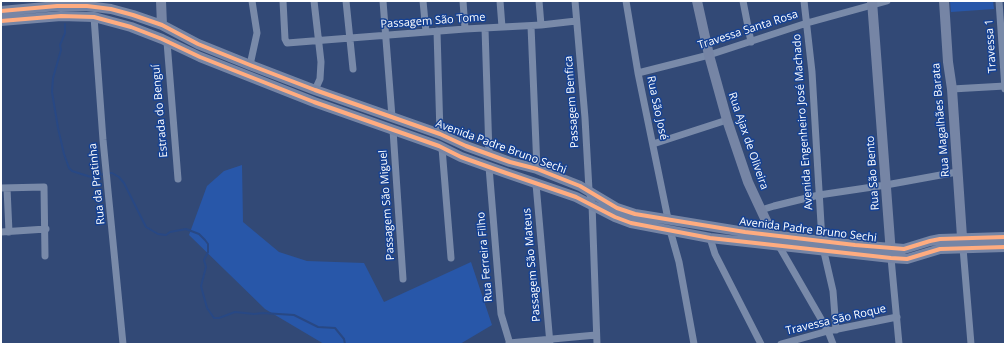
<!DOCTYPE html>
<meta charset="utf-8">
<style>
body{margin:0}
#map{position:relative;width:1006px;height:345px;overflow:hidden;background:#324976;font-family:"Open Sans",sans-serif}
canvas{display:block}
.frame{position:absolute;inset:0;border:2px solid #fff;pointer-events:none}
</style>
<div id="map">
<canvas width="1006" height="345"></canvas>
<div class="frame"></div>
</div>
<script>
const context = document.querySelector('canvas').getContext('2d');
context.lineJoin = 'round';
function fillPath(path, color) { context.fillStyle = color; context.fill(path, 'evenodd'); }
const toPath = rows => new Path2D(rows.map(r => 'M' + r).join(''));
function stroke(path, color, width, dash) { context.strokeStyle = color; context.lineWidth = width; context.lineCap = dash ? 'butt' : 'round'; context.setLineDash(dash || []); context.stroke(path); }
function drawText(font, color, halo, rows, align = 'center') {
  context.font = font + ' "Open Sans",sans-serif'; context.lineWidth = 3; context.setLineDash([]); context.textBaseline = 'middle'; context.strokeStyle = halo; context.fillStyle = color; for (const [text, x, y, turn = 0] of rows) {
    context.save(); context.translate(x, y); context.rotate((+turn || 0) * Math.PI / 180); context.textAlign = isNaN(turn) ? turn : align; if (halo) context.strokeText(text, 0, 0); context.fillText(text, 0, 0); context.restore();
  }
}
fillPath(toPath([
 [950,1,993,1,994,9,951,12],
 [242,165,243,222,279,252,307,261,364,263,384,302,471,262,492,325,460,344,324,344,265,309,189,235,207,186,224,171]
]), '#2857a9');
stroke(toPath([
 [65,24,65,33,60,45,61,50,53,78,52,92,58,128,64,154,69,168,72,171,91,177,104,174],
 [109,173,112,173,119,177,124,183,146,227,158,234,166,235,170,232,186,229,199,234,205,240,208,244,208,252,204,260,206,267,201,286,207,308,214,318,219,318,235,312,254,314,263,313,294,315,318,327,335,328,344,339,345,344]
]), '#284884', 2);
stroke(toPath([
 [283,1,285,39,287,43,465,29,541,25,576,21],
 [314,1,321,62,320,79,315,90],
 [346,1,353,69],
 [383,1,392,117],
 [423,1,426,32],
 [463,1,465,29],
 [500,1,502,27],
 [539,1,541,25],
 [575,1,585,118,589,190,592,204,597,344],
 [626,1,638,73,668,219],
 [743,1,751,42],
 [804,1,812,72,822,241],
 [999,1,1005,89],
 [94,17,103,140,123,344],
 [531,26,537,169],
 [485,28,489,154],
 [437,31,440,134],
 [167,42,178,179],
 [250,65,257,33,252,1],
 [638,73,709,55,807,23,887,1],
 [952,89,1005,86],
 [393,130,403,279],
 [653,144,727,120],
 [442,148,451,258],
 [489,167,501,314,510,344],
 [536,184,550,344],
 [1,188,44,187,45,256],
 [7,188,9,232],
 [761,210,774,206,819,195,886,185,957,172],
 [670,230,679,262,694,344],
 [1,232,46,229],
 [710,238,715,254,761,344],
 [779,246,828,331,833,344],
 [963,248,971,344],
 [824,252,833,291,836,330],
 [891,258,899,344],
 [509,343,596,335],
 [781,344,828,331,897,317]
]), '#798aa9', 7);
stroke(toPath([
 [161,1,162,25],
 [697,1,709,55,727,120,748,182,775,240],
 [872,1,891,254],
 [944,1,948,62,952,89,962,237],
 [1,11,57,6,87,6,111,9,133,15,162,25,198,44,250,65,315,90,440,134,466,146,510,162,537,169,580,186,617,208,635,214,745,232,855,245,904,249,930,241,940,239,1005,237],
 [1,21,61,16,94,17,131,27,162,39,200,57,314,102,439,146,461,157,506,173,576,197,615,217,631,223,710,238,891,258,907,259,940,249,1005,247]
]), '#7685a5', 10);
stroke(toPath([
 [1,11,57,6,87,6,111,9,133,15,162,25,198,44,250,65,315,90,440,134,466,146,510,162,537,169,580,186,617,208,635,214,745,232,855,245,904,249,930,241,940,239,1005,237],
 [1,21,61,16,94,17,131,27,162,39,200,57,314,102,439,146,461,157,506,173,576,197,615,217,631,223,710,238,891,258,907,259,940,249,1005,247]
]), '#ffac80', 4);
drawText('11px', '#fff', '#154193', [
 ["Passagem São Tome",433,21,-4],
 ["Travessa Santa Rosa",748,30,-18],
 ["Travessa 1",991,46,-94],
 ["Passagem Benfica",572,102,-94],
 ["Rua São José",657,108,78],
 ["Estrada do Benguí",160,111,-95],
 ["Rua Magalhães Barata",941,120,-95],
 ["Avenida Engenheiro José Machado",803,122,-94],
 ["Rua Ajax de Oliveira",748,141,71],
 ["Avenida Padre Bruno Sechi",501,147,20],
 ["Rua São Bento",873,173,-94],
 ["Rua da Pratinha",97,184,-96],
 ["Passagem São Miguel",387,205,-94],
 ["Avenida Padre Bruno Sechi",808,230,7],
 ["Rua Ferreira Filho",485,257,-95],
 ["Passagem São Mateus",532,265,-95],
 ["Travessa São Roque",836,320,-13]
]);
</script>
